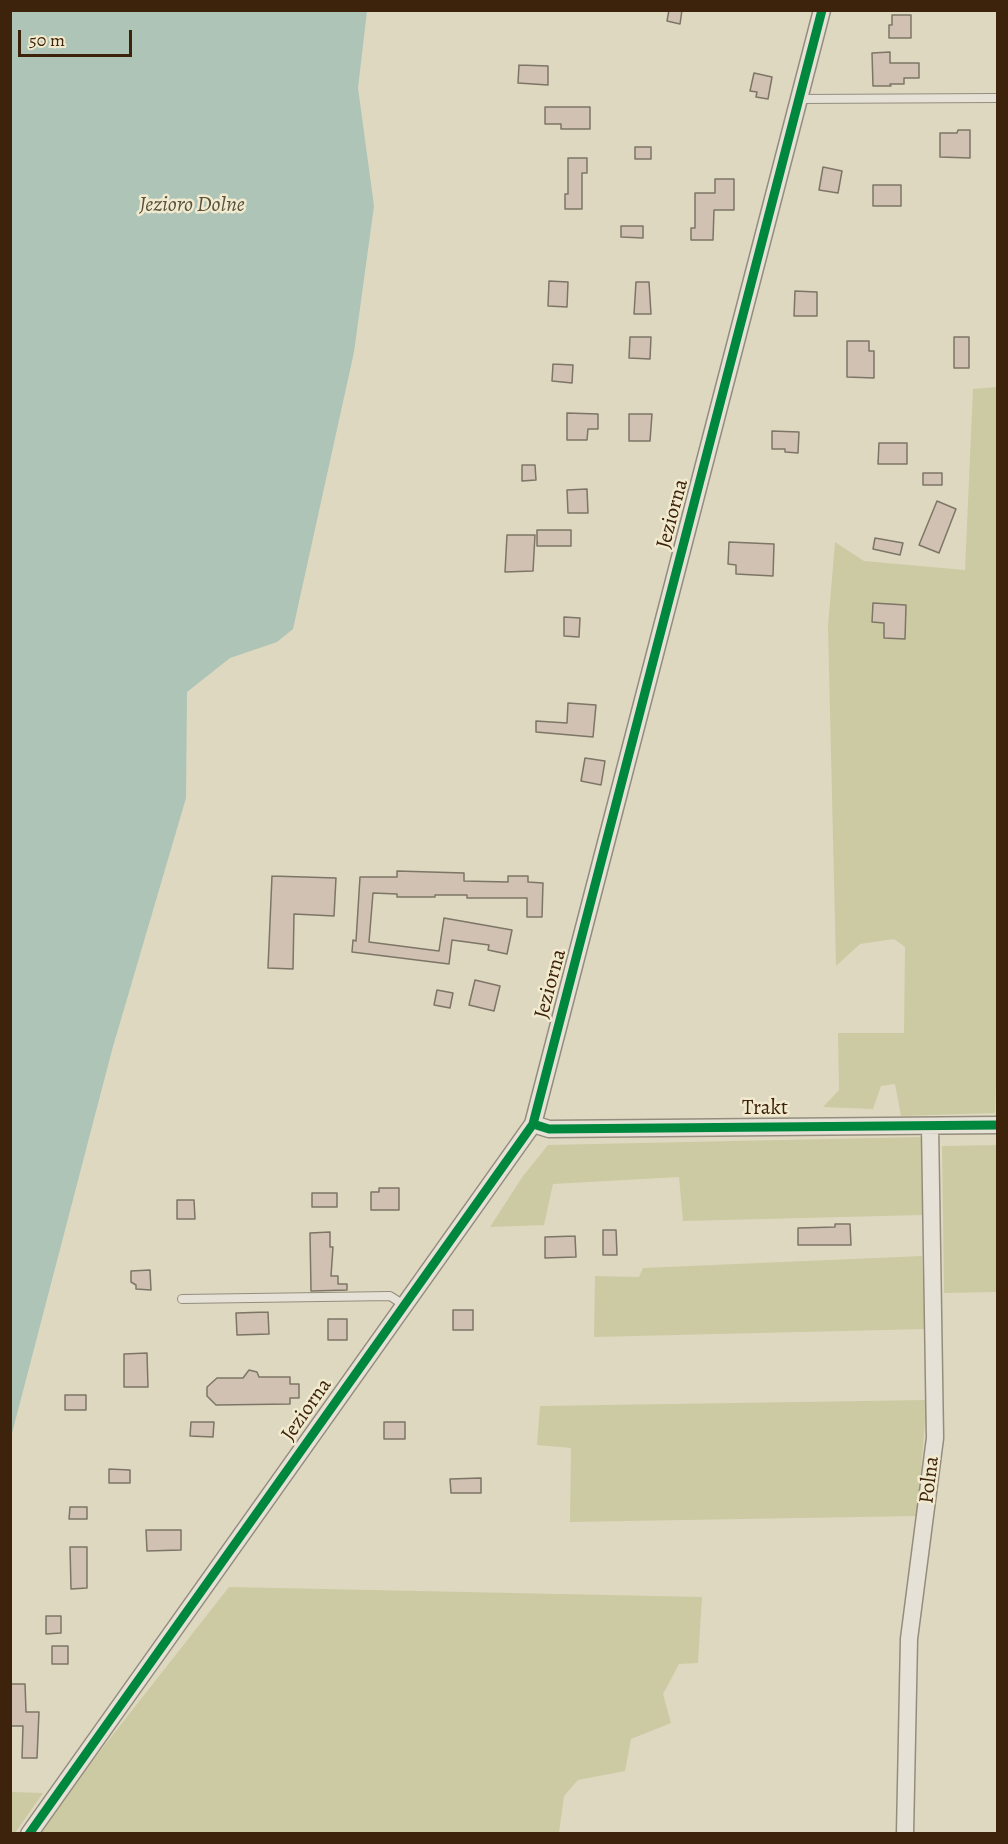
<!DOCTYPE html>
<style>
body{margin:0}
#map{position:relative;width:1008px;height:1844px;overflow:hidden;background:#ded8c1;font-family:Alegreya,serif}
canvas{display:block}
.frame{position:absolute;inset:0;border:12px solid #3d230b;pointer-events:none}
.scale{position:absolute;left:18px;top:30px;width:114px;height:27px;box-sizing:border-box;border:3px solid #3d230b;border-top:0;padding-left:8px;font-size:18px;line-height:21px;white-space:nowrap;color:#3d230b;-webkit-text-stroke:4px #f1eacf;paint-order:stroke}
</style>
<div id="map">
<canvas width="1008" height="1844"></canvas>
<div class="frame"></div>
<div class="scale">50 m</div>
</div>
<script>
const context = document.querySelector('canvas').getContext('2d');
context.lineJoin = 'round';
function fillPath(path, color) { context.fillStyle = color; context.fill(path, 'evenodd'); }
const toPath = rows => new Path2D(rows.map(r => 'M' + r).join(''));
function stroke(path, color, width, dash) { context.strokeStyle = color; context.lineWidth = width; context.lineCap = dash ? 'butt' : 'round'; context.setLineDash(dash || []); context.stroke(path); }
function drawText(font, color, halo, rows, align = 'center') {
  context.font = font + ' Alegreya,serif'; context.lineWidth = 5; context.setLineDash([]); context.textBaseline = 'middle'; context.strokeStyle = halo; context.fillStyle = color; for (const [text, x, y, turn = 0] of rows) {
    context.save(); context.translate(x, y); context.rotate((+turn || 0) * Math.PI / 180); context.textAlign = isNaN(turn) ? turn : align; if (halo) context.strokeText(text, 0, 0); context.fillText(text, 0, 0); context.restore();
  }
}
fillPath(toPath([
 [997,387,998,1029,995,1113,901,1116,895,1084,881,1086,873,1109,823,1107,839,1090,838,1033,904,1033,905,947,894,939,860,944,836,966,828,626,835,542,864,561,965,570,973,389],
 [921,1137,923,1215,683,1221,679,1177,553,1184,544,1225,490,1227,523,1176,548,1145],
 [997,1145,997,1292,944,1293,942,1146],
 [922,1256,925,1329,594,1337,595,1276,639,1277,643,1268],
 [927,1400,917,1516,570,1522,571,1448,537,1445,540,1406],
 [229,1587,702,1597,698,1663,679,1664,663,1694,671,1723,631,1739,625,1771,578,1780,564,1796,559,1833,39,1834,67,1793],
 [11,1792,43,1793,15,1833,11,1833]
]), '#cccaa2');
fillPath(toPath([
 [11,10,367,11,358,88,374,206,354,352,293,629,277,642,230,658,187,692,186,798,112,1050,11,1437]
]), '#adc4b6');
const building = toPath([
 [669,10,682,10,680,24,667,21,669,10],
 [892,15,911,15,911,38,889,38,889,25,892,25,892,15],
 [890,52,890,63,919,63,919,78,904,78,904,84,890,84,891,86,873,86,872,53,890,52],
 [519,65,548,66,548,85,518,83,519,65],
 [754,73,772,77,768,99,756,97,757,92,750,91,754,73],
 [545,107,590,107,590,129,561,129,561,124,545,124,545,107],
 [958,130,970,130,970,158,940,157,940,133,957,133,958,130],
 [635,147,651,147,651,159,635,159,635,147],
 [568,158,587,158,587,173,582,173,582,209,565,209,565,194,568,194,568,158],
 [823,167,842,171,838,193,819,190,823,167],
 [715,179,734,179,734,210,714,210,713,240,691,240,691,228,695,228,695,193,715,193,715,179],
 [873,185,901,185,901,206,873,206,873,185],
 [621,226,643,226,643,238,621,237,621,226],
 [549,281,568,282,567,307,548,306,549,281],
 [636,282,649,282,651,314,634,314,636,282],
 [795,291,817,292,817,316,794,316,795,291],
 [630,337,651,337,650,359,629,358,630,337],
 [954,337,969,337,969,368,954,368,954,337],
 [847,341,869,341,869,351,874,351,874,378,847,377,847,341],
 [553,364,573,365,572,383,552,381,553,364],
 [567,413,598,414,598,429,588,429,587,440,567,440,567,413],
 [629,414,652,414,650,441,629,441,629,414],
 [772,431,799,432,798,453,785,452,785,449,772,449,772,431],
 [879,443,907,443,907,464,878,464,879,443],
 [522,465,535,465,536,480,522,481,522,465],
 [923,473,942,473,942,485,923,485,923,473],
 [587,489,588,513,568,513,567,490,587,489],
 [937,501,956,509,939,553,919,545,937,501],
 [537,530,571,530,571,546,537,546,537,530],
 [507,535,535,535,533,571,505,572,507,535],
 [875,538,903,543,900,555,873,549,875,538],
 [729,542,774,544,773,576,736,574,736,565,728,564,729,542],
 [873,603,906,605,905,639,884,638,884,623,872,622,873,603],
 [564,617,580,618,579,637,564,636,564,617],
 [568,703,596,705,593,737,536,732,536,721,567,723,568,703],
 [585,758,605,761,601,785,581,781,585,758],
 [397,871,464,873,464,881,508,882,508,876,528,876,528,882,543,883,542,917,527,917,527,898,467,898,467,895,435,895,435,897,397,897,397,894,373,893,369,942,439,951,444,918,512,930,507,954,488,950,489,945,452,940,449,964,352,952,353,940,356,941,360,877,397,877,397,871],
 [272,876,336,878,334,916,294,914,293,969,268,968,272,876],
 [475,980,500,986,494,1011,469,1005,475,980],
 [437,990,453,993,450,1008,434,1005,437,990],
 [379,1188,399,1188,399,1210,371,1210,371,1192,379,1192,379,1188],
 [312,1193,337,1193,337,1207,312,1207,312,1193],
 [177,1200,194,1200,195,1219,177,1219,177,1200],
 [835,1224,850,1224,851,1245,798,1245,798,1228,835,1227,835,1224],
 [603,1230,616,1230,617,1255,603,1255,603,1230],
 [330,1232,330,1247,333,1247,331,1276,338,1276,338,1284,347,1284,347,1290,311,1291,310,1233,330,1232],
 [575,1236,576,1257,545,1258,545,1237,575,1236],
 [150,1270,151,1290,136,1289,136,1285,131,1282,131,1271,150,1270],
 [453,1310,473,1310,473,1330,453,1330,453,1310],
 [268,1312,269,1334,237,1335,236,1313,268,1312],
 [328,1319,347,1319,347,1340,328,1340,328,1319],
 [147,1353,148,1387,124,1387,124,1354,147,1353],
 [249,1370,257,1372,259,1377,290,1377,290,1384,299,1384,299,1398,290,1398,290,1404,216,1405,207,1396,207,1387,217,1378,243,1378,249,1370],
 [65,1395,86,1395,86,1410,65,1410,65,1395],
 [191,1422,214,1422,213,1437,190,1436,191,1422],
 [384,1422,405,1422,405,1439,384,1439,384,1422],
 [109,1469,130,1470,130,1483,109,1483,109,1469],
 [481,1478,481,1493,451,1493,450,1479,481,1478],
 [70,1507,87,1507,87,1519,69,1519,70,1507],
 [146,1530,181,1530,181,1550,147,1551,146,1530],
 [70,1547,87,1547,87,1588,71,1589,70,1547],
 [46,1616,61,1616,61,1633,46,1634,46,1616],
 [52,1646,68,1646,68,1664,52,1664,52,1646],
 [10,1684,25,1684,26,1712,39,1712,37,1758,22,1758,23,1726,10,1726,10,1684]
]);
fillPath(building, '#d0c1b2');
stroke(building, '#7d7566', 1.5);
const service = toPath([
 [799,99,998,98],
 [182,1299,390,1296,404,1305]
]);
const minor = toPath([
 [533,1124,549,1129,998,1125],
 [29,1834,533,1124,822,10],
 [905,1834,909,1639,935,1438,930,1126]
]);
stroke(service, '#948d7d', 10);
stroke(minor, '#948d7d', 19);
stroke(service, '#e5e1d6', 8);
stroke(minor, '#e5e1d6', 16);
stroke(toPath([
 [533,1124,549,1129,998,1125],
 [29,1834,533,1124,822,10]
]), '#00873e', 9);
drawText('21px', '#3d230b', '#f1eacf', [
 ["Jeziorna",673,514,-75],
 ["Jeziorna",551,984,-75],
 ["Trakt",765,1109],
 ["Jeziorna",307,1410,-55],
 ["Polna",930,1480,-83]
]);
drawText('italic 22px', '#58513d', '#f1eacf', [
 ["Jezioro Dolne",192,206]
]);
</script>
